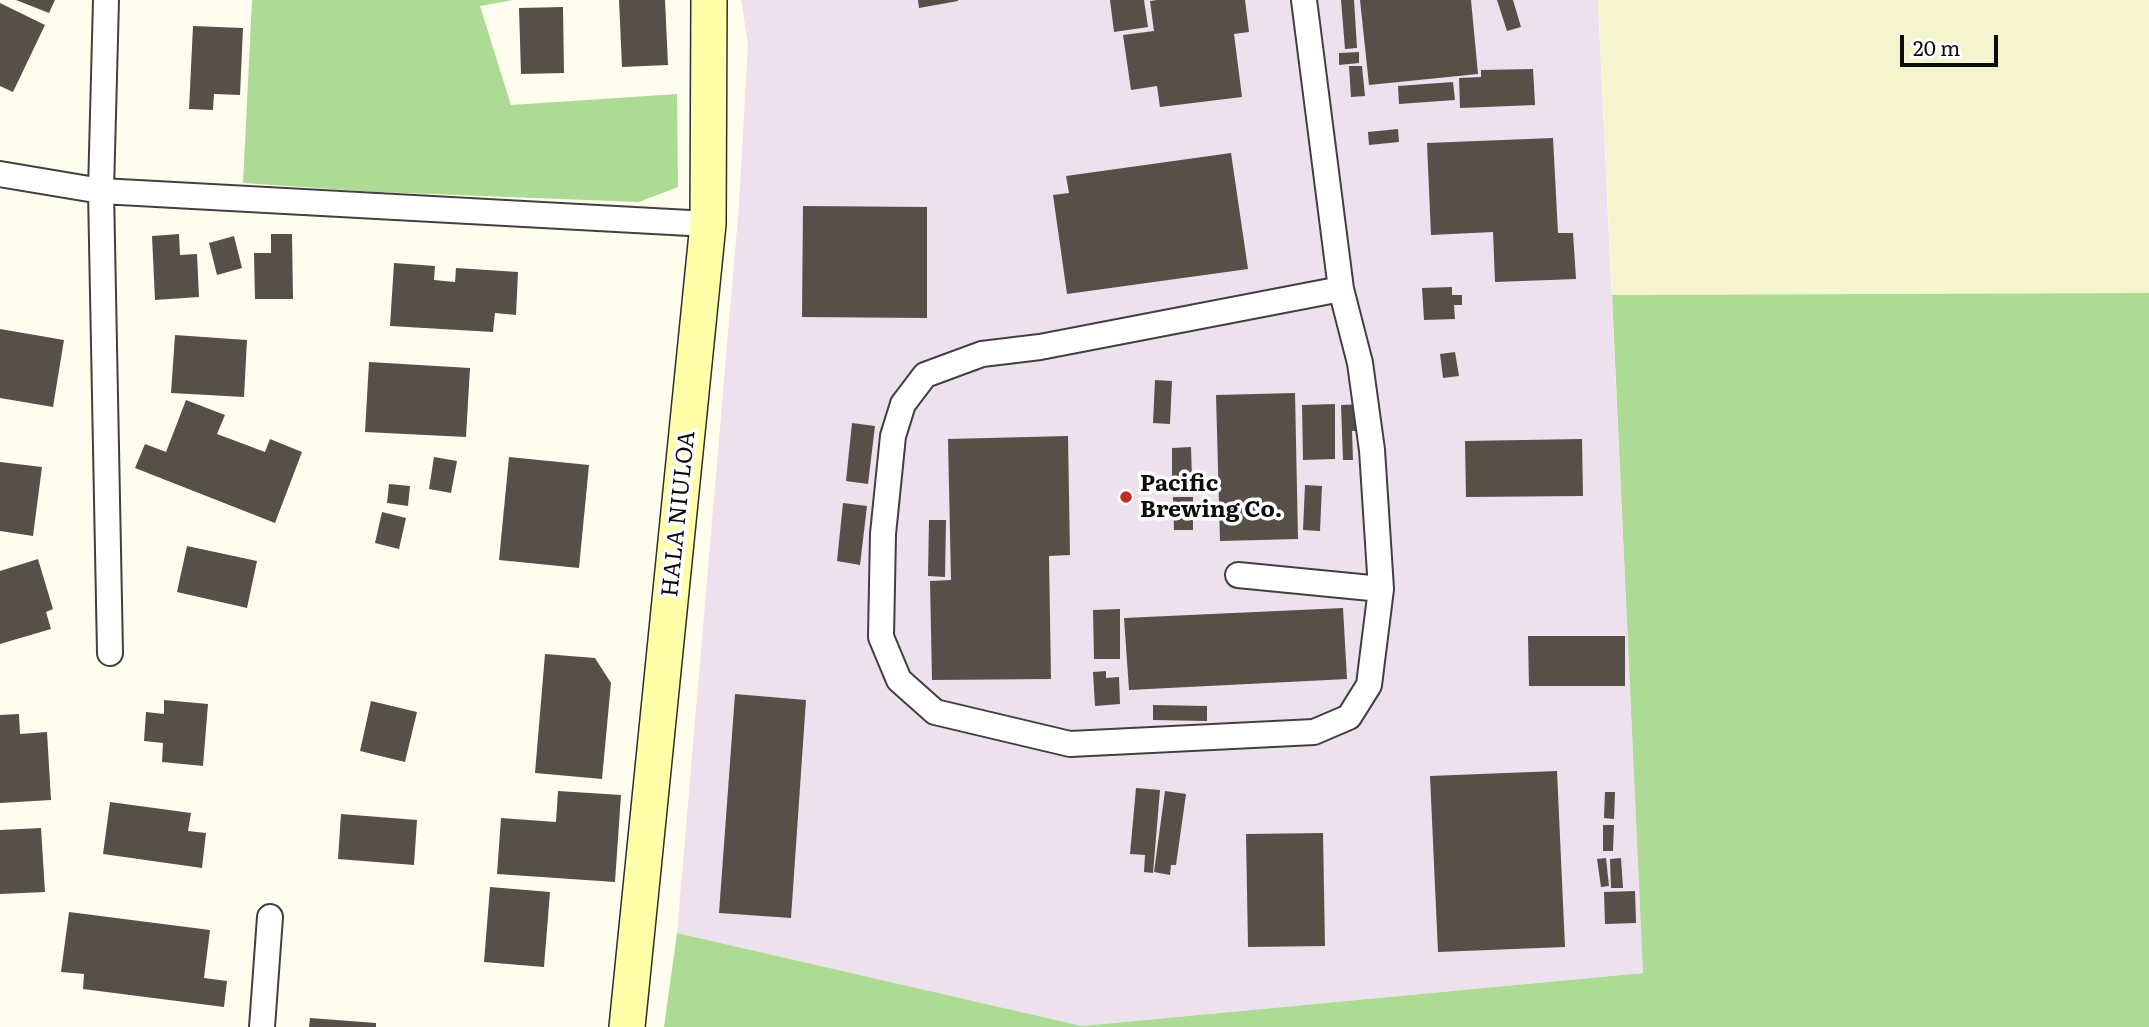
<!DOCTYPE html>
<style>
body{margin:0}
#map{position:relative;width:2149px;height:1027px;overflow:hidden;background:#fffeee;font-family:Literata,serif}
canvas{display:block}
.scale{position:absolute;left:1900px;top:35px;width:98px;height:32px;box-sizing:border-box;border:4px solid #0d0d0d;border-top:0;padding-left:9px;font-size:21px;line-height:24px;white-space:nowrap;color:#0d0d0d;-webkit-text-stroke:5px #fff;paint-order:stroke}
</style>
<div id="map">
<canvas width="2149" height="1027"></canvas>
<div class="scale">20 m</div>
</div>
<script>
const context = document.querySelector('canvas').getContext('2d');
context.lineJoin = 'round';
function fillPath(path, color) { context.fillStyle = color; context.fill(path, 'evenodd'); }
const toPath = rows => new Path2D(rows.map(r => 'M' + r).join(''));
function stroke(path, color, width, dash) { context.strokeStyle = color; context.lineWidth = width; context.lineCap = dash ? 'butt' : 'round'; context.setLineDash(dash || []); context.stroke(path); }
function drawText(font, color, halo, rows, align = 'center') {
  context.font = font + ' Literata,serif'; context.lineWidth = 7; context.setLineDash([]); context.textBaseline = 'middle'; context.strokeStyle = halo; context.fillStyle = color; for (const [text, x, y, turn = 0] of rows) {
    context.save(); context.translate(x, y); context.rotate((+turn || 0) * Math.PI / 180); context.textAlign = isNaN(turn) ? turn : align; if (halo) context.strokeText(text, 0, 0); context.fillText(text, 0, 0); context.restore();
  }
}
fillPath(toPath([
 [741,0,1598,0,1643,973,1082,1026,677,933,739,204,748,44]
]), '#ece1ec');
fillPath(toPath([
 [1598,0,2149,0,2149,293,1612,295]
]), '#f4f5ce');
fillPath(toPath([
 [252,0,514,0,480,6,511,105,677,94,678,187,639,202,377,192,243,183],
 [2149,293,2149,1027,664,1027,677,933,1082,1026,1643,973,1612,295]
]), '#addb96');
fillPath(toPath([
 [16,0,55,0,49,13],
 [619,0,665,0,668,65,622,67],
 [918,0,958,0,958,1,919,8],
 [1110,0,1144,0,1148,27,1114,32],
 [1157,0,1245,0,1249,32,1234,34,1242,97,1160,107,1157,86,1131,90,1123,35,1154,31,1150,1],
 [1341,0,1354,0,1357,48,1345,49],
 [1360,0,1471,0,1478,74,1369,85],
 [1497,0,1513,0,1521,27,1507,31],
 [0,3,45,25,13,92,0,86],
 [563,7,564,73,521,74,519,8],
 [193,26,243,28,240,95,214,94,213,110,189,109],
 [1359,52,1359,63,1339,65,1339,53],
 [1349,66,1362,66,1365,96,1351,97],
 [1533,69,1535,105,1460,108,1459,78,1481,77,1481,70],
 [1453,82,1455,100,1399,104,1398,86],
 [1398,129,1399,142,1369,145,1368,132],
 [1553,138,1558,233,1573,233,1576,279,1495,282,1493,232,1431,235,1427,143],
 [1231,153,1248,269,1067,294,1053,195,1069,193,1066,176],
 [803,206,927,207,927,318,802,317],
 [179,234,180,255,197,254,199,297,155,300,152,236],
 [271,234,292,234,293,299,255,299,254,253,271,253],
 [234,236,242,268,217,275,209,243],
 [394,263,435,266,434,280,455,282,456,268,518,272,516,315,495,313,493,332,390,326],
 [1452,287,1452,295,1462,295,1462,305,1454,305,1455,319,1424,320,1422,288],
 [0,329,64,340,53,407,0,398],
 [175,335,247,340,244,397,171,393],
 [1455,352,1459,376,1443,378,1440,354],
 [369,362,470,368,466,437,365,432],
 [1155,380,1172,381,1170,424,1153,423],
 [1295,393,1298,539,1220,541,1216,395],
 [186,400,225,415,217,434,265,452,270,439,302,452,275,523,135,468,145,444,166,452],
 [1335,404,1335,459,1303,460,1302,405],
 [1363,404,1363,431,1352,431,1353,460,1343,460,1341,405],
 [852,423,875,426,868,484,846,481],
 [1068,436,1070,555,1049,556,1051,679,932,680,930,581,951,580,948,439],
 [1582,439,1583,496,1466,497,1465,441],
 [1191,447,1192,480,1172,480,1172,448],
 [434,457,457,461,451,493,429,489],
 [509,457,589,465,579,568,499,560],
 [0,462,42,467,33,536,0,531],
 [389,484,410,486,408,506,387,503],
 [1305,485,1322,486,1320,531,1303,530],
 [1173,497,1193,497,1193,530,1174,530],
 [843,503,867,506,860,565,837,561],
 [382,512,406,518,399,549,375,543],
 [929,520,946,520,945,577,928,576],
 [187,546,257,561,247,608,177,592],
 [38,559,53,609,46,612,51,629,0,644,0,571],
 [1343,608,1347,679,1129,690,1124,618],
 [1120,609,1120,659,1094,659,1093,610],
 [1528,636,1625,636,1625,686,1529,686],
 [545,654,595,658,611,683,602,779,535,773],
 [1106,671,1106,678,1119,677,1120,704,1095,706,1093,672],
 [735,694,806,700,791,918,719,913],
 [164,700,208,704,203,766,162,762,163,743,144,741,146,712,164,714],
 [371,701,417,712,405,762,360,751],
 [1153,705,1207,706,1207,721,1153,720],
 [19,714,20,734,47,732,51,800,0,803,0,715],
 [1557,771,1565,947,1438,952,1430,776],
 [1136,788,1160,790,1153,873,1144,872,1145,855,1130,854],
 [558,791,621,795,615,882,497,874,501,818,556,822],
 [1165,791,1186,794,1176,865,1171,865,1170,875,1154,872],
 [1605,792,1615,792,1614,819,1604,818],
 [110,802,191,813,188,831,206,833,202,868,103,854],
 [341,814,417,820,414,865,338,859],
 [1603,825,1614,825,1613,851,1603,851],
 [41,828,45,892,0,894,0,830],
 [1323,833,1325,946,1248,947,1246,834],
 [1606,858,1609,886,1601,887,1597,859],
 [1621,858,1623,888,1611,888,1610,859],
 [490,887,550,892,544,967,484,962],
 [1635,891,1636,923,1605,924,1604,892],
 [69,912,210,930,204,978,227,981,224,1007,83,989,84,974,61,972],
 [310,1018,376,1023,376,1027,309,1027]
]), '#565049');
const street = toPath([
 [106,0,101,191,110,653],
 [1304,0,1341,289,1360,363,1372,450,1381,589,1369,685,1349,717,1314,732,1070,744,935,712,899,680,881,637,883,534,893,436,903,404,925,375,982,354,1040,347,1341,289],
 [0,174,101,191,708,224],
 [1238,575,1381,589],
 [262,1027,270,917]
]);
const secondary = toPath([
 [627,1027,708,224,709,0]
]);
stroke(street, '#404040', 28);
stroke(secondary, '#2f2f2f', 38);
stroke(street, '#fff', 24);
stroke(secondary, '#ffffa9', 35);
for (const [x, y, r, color] of [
 [1126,497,7,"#bf2e23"]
]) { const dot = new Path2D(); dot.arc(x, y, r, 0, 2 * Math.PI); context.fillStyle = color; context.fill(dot); stroke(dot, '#fff', 2.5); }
drawText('bold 23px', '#0d0d0d', '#fff', [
 ["Pacific",1140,484],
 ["Brewing Co.",1140,510]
], 'left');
drawText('23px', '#0d0d0d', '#fff', [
 ["HALA NIULOA",679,514,-84]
]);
</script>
